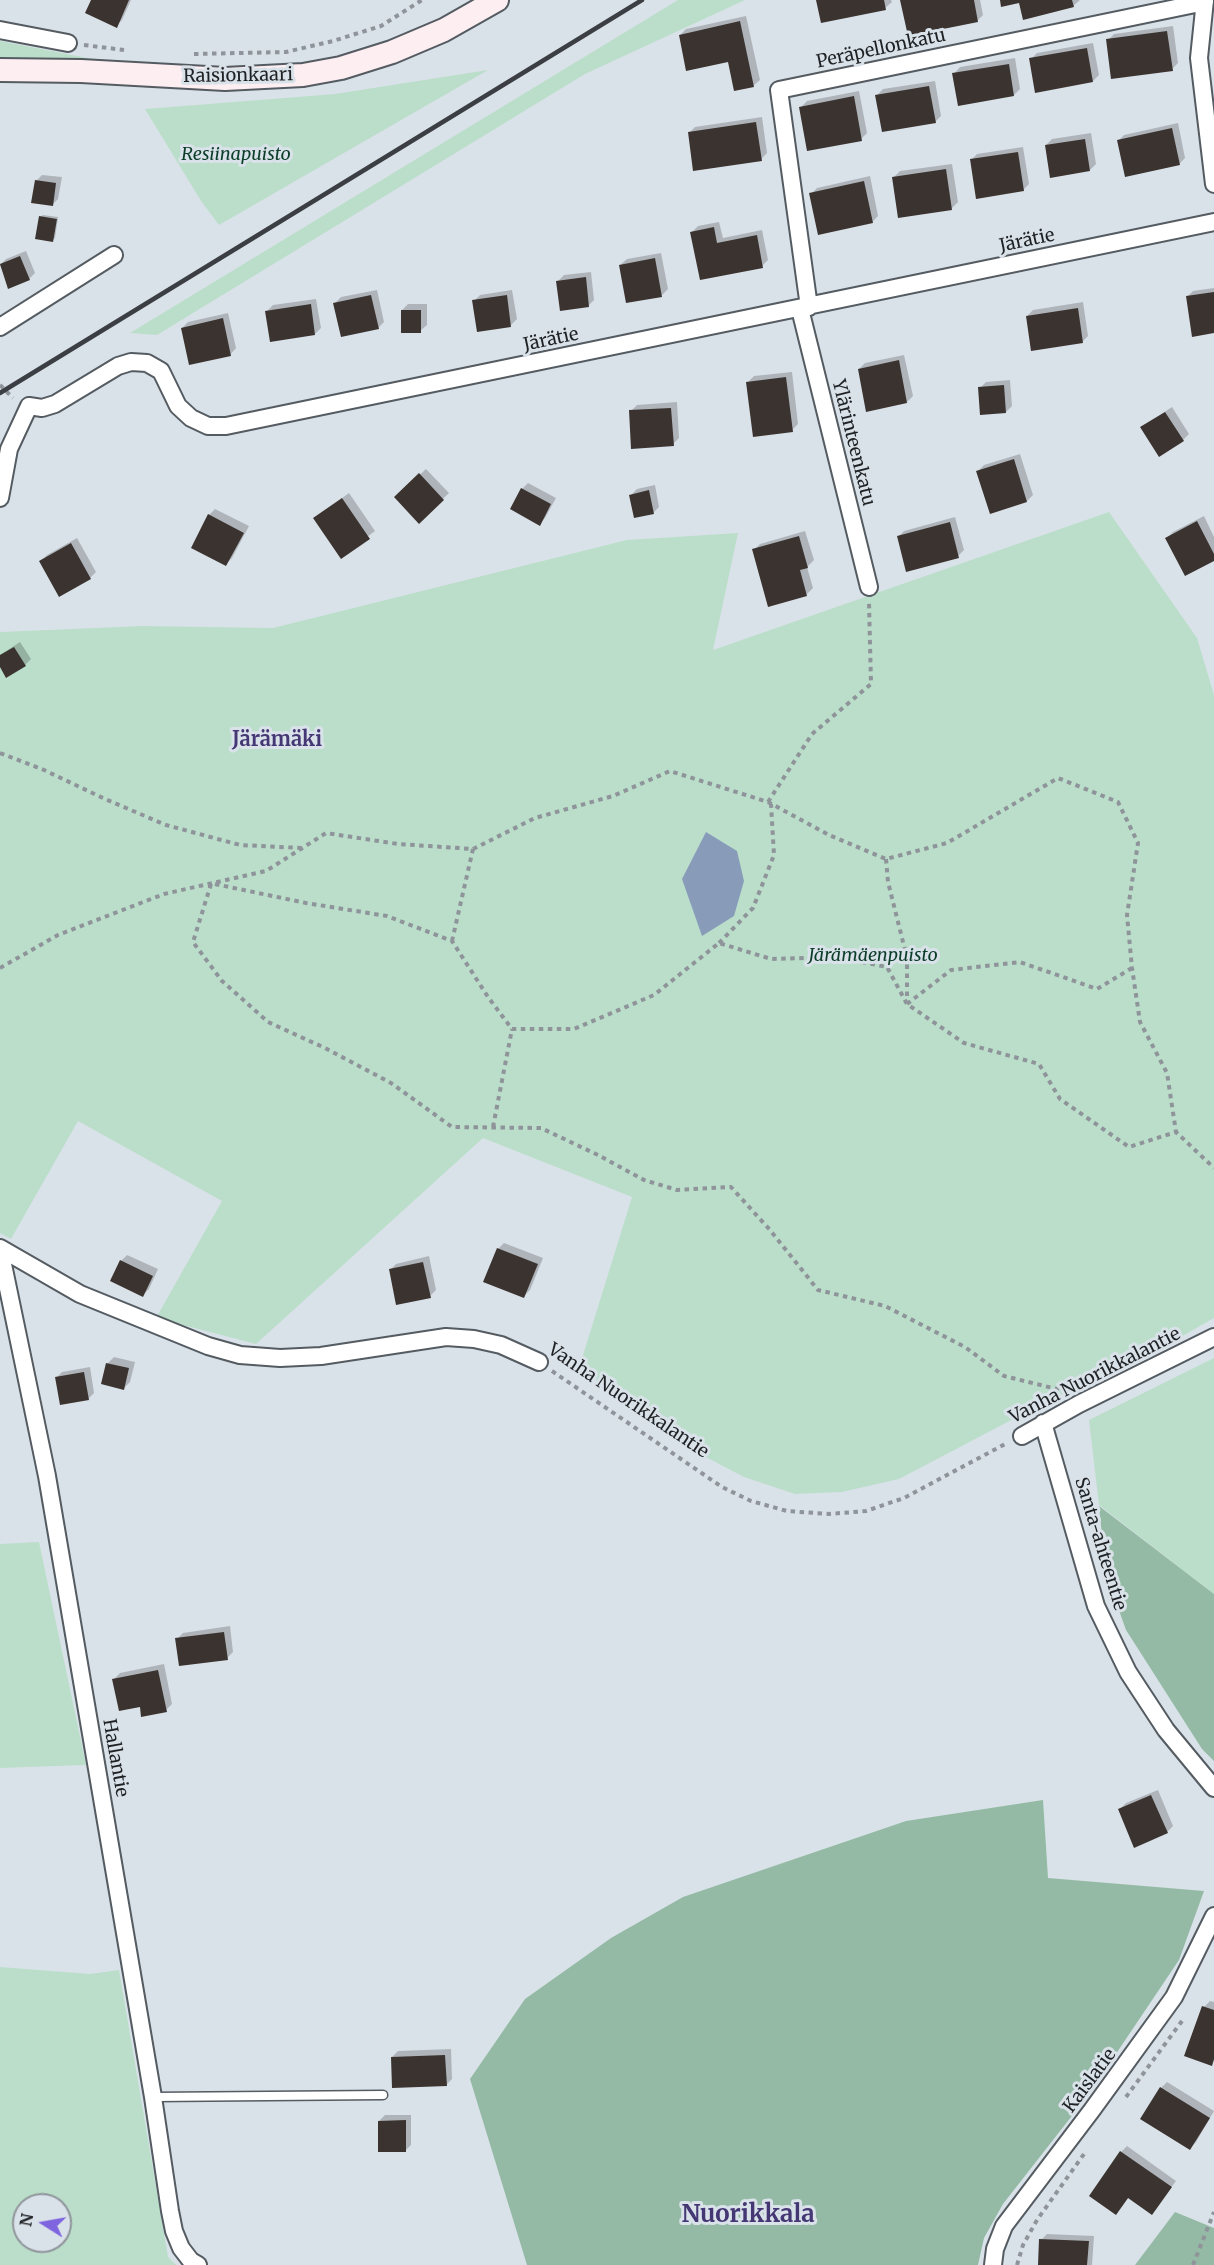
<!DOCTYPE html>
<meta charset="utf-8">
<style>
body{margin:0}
#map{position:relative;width:1214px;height:2265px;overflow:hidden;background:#dae2e9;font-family:Merriweather,serif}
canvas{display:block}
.north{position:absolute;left:12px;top:2193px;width:60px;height:60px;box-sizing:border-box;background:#dae2e9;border:2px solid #8f959b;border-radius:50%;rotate:281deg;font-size:16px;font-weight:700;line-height:24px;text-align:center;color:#1f2225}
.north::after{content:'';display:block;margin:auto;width:21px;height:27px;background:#7f64df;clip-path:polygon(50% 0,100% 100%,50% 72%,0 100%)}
</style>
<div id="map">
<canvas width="1214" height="2265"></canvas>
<div class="north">N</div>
</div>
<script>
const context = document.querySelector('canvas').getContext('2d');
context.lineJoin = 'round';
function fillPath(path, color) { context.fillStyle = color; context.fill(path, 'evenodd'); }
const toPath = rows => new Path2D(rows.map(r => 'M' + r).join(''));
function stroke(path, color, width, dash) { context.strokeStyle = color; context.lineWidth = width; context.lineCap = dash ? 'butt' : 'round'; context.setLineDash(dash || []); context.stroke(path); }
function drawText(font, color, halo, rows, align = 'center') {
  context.font = font + ' Merriweather,serif'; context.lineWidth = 6; context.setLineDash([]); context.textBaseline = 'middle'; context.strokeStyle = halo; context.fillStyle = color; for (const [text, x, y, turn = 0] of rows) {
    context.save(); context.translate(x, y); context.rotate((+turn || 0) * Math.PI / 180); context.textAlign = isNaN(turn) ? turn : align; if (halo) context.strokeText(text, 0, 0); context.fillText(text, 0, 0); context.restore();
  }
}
fillPath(toPath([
 [678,0,745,0,585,74,157,335,130,333],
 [0,41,103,61,0,60],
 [488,70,219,225,201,201,145,109,335,94],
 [1109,512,1197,638,1214,695,1214,1318,1172,1342,1040,1405,899,1479,842,1492,795,1494,744,1477,702,1455,579,1368,632,1197,483,1138,256,1344,156,1318,222,1201,78,1121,11,1239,0,1233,0,632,143,626,273,628,627,540,738,533,713,650],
 [1214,1358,1214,1594,1099,1505,1089,1420],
 [39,1542,86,1765,0,1768,0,1544],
 [0,1967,90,1974,119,1970,168,2257,176,2265,0,2265],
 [24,2205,60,2205,60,2241,24,2241]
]), '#bbdeca');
fillPath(toPath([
 [1099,1506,1214,1594,1214,1761,1202,1749,1126,1630,1106,1574],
 [1043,1800,1048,1878,1204,1891,1179,1960,1089,2094,1003,2204,984,2238,978,2265,527,2265,470,2079,525,1999,611,1938,683,1897,906,1821],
 [1175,2212,1214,2228,1214,2265,1135,2265]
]), '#94baa5');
fillPath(toPath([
 [706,832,737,851,744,881,734,916,702,936,682,879]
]), '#889cba');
fillPath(toPath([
 [93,0,131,0,122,20,116,26],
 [818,0,891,0,892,2,885,8],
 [902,0,980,0,983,15,977,21],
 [1001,0,1080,0,1073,6],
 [746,16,760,80,753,86,729,60,680,35,686,29],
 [1173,26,1178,63,1172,69,1108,40,1114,34],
 [1093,43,1099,75,1093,81,1031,59,1037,53],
 [1015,58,1020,89,1014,95,954,74,960,67],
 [935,81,941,116,935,122,877,95,883,89],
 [859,91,867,133,861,139,801,107,807,101],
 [762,117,767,153,761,159,689,133,695,127],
 [1178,123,1185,158,1179,164,1118,141,1124,135],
 [1091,133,1096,164,1090,170,1046,145,1052,139],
 [1023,147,1029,184,1023,190,971,160,977,154],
 [952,164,958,202,952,208,894,177,900,171],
 [42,175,62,177,58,199,52,205,36,181],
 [870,176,878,216,872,222,811,194,817,188],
 [43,215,58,217,55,238,53,240,40,217],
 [719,222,723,238,762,230,768,260,762,266,692,232,698,226],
 [26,251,35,273,29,279,9,287,0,265,6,259],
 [661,253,668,289,662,295,620,265,627,259],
 [591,272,594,300,588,306,558,281,564,275],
 [1214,288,1214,332,1187,297,1193,291],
 [377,290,384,322,378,328,335,303,341,297],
 [512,290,517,319,511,325,474,301,480,295],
 [316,299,321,328,315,334,267,311,273,305],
 [1083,302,1088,336,1082,342,1027,316,1033,310],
 [408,304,427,304,427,325,420,331,402,310],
 [228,313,236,348,230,355,182,328,188,322],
 [904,355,913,396,907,402,859,369,865,363],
 [792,372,798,424,792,430,748,382,754,376],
 [1010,380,1012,406,1006,412,980,388,986,382],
 [677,402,679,438,673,444,631,411,637,405],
 [1172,407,1189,434,1183,440,1142,427],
 [1020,454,1033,495,1027,501,991,512,978,471,984,465],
 [426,469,449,493,419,522,396,497],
 [528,483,556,498,545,518,539,524,522,489],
 [655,485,659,507,653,513,631,495,637,489],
 [349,493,375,531,341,557,315,518],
 [215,509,249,526,232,558,226,564,209,515],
 [1204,516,1214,537,1214,559,1167,538,1173,532],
 [955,517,964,550,958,556,898,537,904,531],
 [805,531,814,560,807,567,813,588,807,594,754,550,760,544],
 [77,538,96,572,90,578,41,561,47,555],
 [20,642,31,659,25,665,0,664,0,655],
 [504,1243,543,1258,530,1290,524,1296,498,1249],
 [127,1255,158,1269,149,1289,143,1295,121,1261],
 [429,1256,436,1290,430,1296,390,1270,396,1264],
 [114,1357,135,1362,130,1382,124,1388,103,1383,108,1363],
 [90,1367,94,1393,88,1399,56,1378,62,1372],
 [230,1626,233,1652,227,1658,177,1639,183,1633],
 [164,1664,172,1704,166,1710,141,1705,114,1679,120,1673],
 [1158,1790,1173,1826,1167,1832,1120,1809,1126,1803],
 [1210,2001,1214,2002,1214,2061,1211,2064,1204,2007],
 [451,2049,452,2079,446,2085,392,2057,398,2051],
 [1167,2082,1214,2111,1196,2142,1190,2148,1161,2088],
 [385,2115,411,2115,411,2145,405,2151,379,2121],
 [1127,2146,1176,2181,1152,2213,1129,2197,1116,2214,1121,2152],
 [1047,2234,1094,2236,1092,2265,1039,2265,1041,2240]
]), '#0003');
fillPath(toPath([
 [91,0,129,0,117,28,85,13],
 [816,0,884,0,886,10,821,23],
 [900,0,974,0,978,22,908,36],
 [1000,0,1072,0,1074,7,1023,20,1019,3,1001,7],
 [740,21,754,87,734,91,728,62,686,71,679,35],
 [1167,31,1173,71,1111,79,1106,39],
 [1087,48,1093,82,1035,93,1029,58],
 [1009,64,1014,96,958,106,952,73],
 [929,86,936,123,882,132,875,95],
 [854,96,862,141,807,151,799,107],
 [756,122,762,161,693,171,688,132],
 [1172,128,1180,165,1125,177,1117,140],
 [1085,139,1090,171,1050,178,1045,145],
 [1018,152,1024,191,976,199,970,159],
 [946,169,952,210,898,218,892,177],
 [35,180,56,183,53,206,31,203],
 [864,181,873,223,818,235,809,193],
 [39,216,57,219,53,242,35,239],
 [714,227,717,243,757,235,763,268,700,280,690,232],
 [20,256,30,280,8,289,0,264],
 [655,258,662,297,626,303,619,265],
 [586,277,589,307,560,311,556,281],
 [1214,292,1214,333,1192,337,1186,296],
 [371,295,379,329,341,337,333,303],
 [507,295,511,327,477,332,472,300],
 [311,304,315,335,270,342,265,311],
 [1078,308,1083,343,1031,351,1026,316],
 [401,310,421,310,421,333,401,333],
 [223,318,231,356,189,365,181,328],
 [899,360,907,403,866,412,858,369],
 [786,377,793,432,753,437,746,382],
 [1004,385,1006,413,980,415,978,387],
 [671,408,674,446,631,449,629,410],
 [1165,412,1184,441,1159,457,1140,427],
 [1014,459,1027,502,990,514,976,471],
 [419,473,444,500,419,524,394,497],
 [521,488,551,504,540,526,510,509],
 [649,490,654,514,634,518,629,495],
 [342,498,370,539,341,559,313,518],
 [208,514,244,533,226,566,191,548],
 [1197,521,1214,554,1214,561,1185,576,1165,538],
 [950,522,959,558,906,572,897,536],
 [799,536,808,568,800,570,807,596,768,607,752,549],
 [71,543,91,579,59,597,39,561],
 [14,647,26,666,6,678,0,667,0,655],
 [497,1248,538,1264,524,1298,483,1282],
 [120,1260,153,1276,143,1297,110,1281],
 [423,1262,431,1298,396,1305,389,1269],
 [106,1363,129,1368,124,1390,101,1384],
 [84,1372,89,1400,60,1405,55,1377],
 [224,1632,228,1660,179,1666,175,1638],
 [158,1670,167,1712,141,1717,140,1707,119,1711,112,1679],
 [1151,1795,1168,1833,1134,1848,1118,1809],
 [1202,2006,1214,2010,1214,2059,1212,2066,1184,2056],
 [445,2055,447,2086,392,2088,391,2057],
 [1160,2087,1210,2118,1190,2150,1140,2119],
 [406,2120,406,2152,378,2152,378,2121],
 [1120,2151,1172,2187,1152,2215,1128,2198,1116,2215,1089,2196],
 [1039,2239,1089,2241,1087,2265,1038,2265]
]), '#3b332f');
const lane = toPath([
 [153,2097,383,2095]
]);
const street = toPath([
 [1205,0,1199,58,1214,184],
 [0,30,68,43],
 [809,307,779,90,1205,2],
 [800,309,869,587],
 [0,327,114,255],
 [0,498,9,449,29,406,42,408,55,404,118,366,131,362,147,363,161,371,178,406,191,418,208,426,226,426,1214,222],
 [0,1248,80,1294,208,1346,240,1355,280,1358,321,1356,446,1337,474,1339,501,1345,539,1362],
 [0,1250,47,1476,153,2097,170,2211,174,2231,181,2248,191,2261,198,2265],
 [1043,1423,1096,1606,1128,1672,1166,1730,1214,1788],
 [1022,1436,1079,1404,1214,1337],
 [993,2265,995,2249,1004,2226,1092,2110,1174,1997,1214,1916]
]);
const secondary = toPath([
 [0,70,81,71,225,79,303,75,341,68,392,52,444,30,497,0]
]);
stroke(lane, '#545b61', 11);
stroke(street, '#545b61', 20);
stroke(secondary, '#545b61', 26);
stroke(toPath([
 [84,45,124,50],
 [194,54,286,52,333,41,381,26,422,0],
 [0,385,13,398],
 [0,753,44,770,105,799,166,825,240,845,301,848],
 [768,802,812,734,871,684,869,603],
 [886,859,888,882,907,958,907,1004],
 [211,884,193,942,222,981,268,1022,325,1048,391,1083,452,1127,541,1128,598,1155,644,1180,677,1190,731,1187,770,1230,818,1290,885,1306,965,1347,1004,1376,1065,1391],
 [215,884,306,903,387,916,452,941,488,997,512,1029,574,1029,654,995,719,943,771,959,836,957,887,967,907,1004,964,1043,1039,1064,1060,1099,1129,1147,1176,1132,1214,1168],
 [452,941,473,849],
 [719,943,753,908,774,855,771,804],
 [0,968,58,935,164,894,266,871,326,833,398,844,473,849,535,818,613,796,670,771,768,802,829,835,886,859,947,843,1058,778,1118,802,1138,843,1127,915,1132,968,1140,1022,1167,1073,1176,1132],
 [907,1004,951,970,1020,962,1097,989,1132,968],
 [493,1127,512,1029],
 [552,1371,722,1487,751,1501,787,1511,829,1514,866,1511,904,1498,1007,1443],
 [1126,2097,1182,2021],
 [1017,2265,1023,2245,1037,2220,1084,2154],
 [1193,2265,1214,2212]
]), '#8e9499', 4, [4.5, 4.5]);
stroke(lane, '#fff', 8);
stroke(street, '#fff', 16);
stroke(secondary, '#fdeef2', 22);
stroke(toPath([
 [0,393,642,0]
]), '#3b3e42', 4.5);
drawText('18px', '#1f2225', '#dae2e9', [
 ["Peräpellonkatu",881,49,-12],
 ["Raisionkaari",238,76,-1],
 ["Järätie",1027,241,-12],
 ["Järätie",551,340,-12],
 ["Ylärinteenkatu",853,443,76],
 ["Vanha Nuorikkalantie",1095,1376,-27],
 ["Vanha Nuorikkalantie",628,1401,34],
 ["Santa-ahteentie",1100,1544,73],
 ["Hallantie",115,1758,80],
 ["Kaislatie",1090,2081,-53]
]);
drawText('italic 18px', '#0b3d28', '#dae2e9', [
 ["Resiinapuisto",236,155],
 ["Järämäenpuisto",873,956]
]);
drawText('bold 20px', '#443774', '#dae2e9', [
 ["Järämäki",277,740]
]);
drawText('bold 24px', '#443774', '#dae2e9', [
 ["Nuorikkala",748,2215]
]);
</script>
